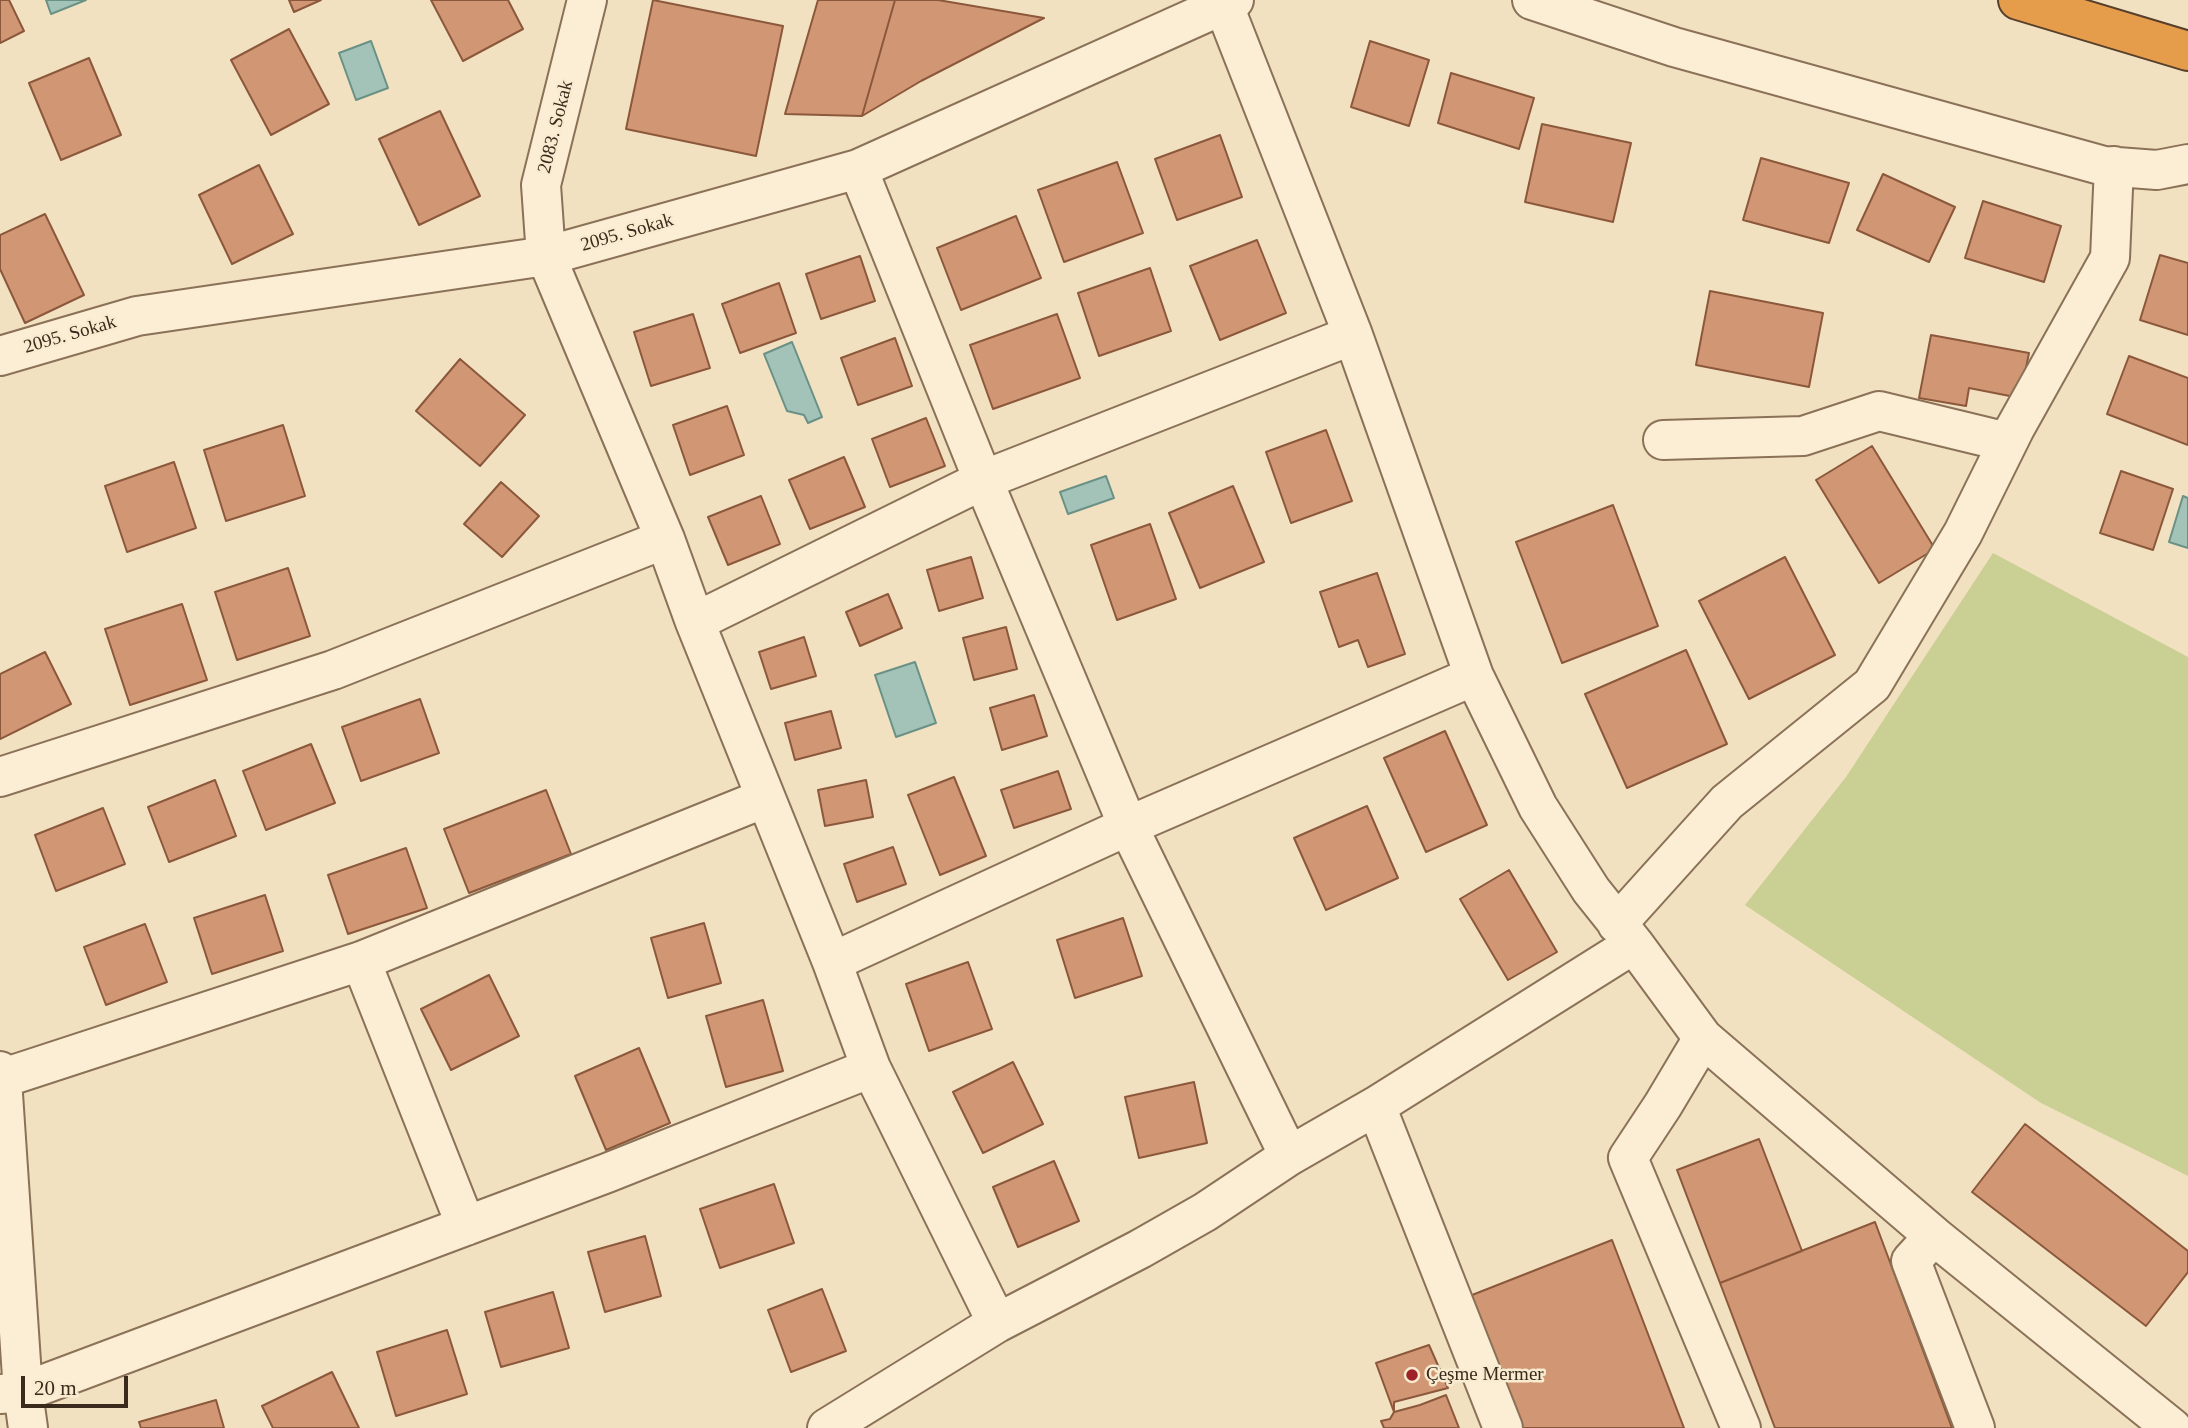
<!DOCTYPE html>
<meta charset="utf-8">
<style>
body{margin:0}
#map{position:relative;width:2188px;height:1428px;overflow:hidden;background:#f1e1c0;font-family:"Times New Roman",serif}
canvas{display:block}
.scale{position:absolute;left:21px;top:1376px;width:107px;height:32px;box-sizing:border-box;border:4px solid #3a2a1c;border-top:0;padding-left:9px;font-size:21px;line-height:24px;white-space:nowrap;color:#3a2a1c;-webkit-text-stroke:5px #f8ebd0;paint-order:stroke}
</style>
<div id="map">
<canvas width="2188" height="1428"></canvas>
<div class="scale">20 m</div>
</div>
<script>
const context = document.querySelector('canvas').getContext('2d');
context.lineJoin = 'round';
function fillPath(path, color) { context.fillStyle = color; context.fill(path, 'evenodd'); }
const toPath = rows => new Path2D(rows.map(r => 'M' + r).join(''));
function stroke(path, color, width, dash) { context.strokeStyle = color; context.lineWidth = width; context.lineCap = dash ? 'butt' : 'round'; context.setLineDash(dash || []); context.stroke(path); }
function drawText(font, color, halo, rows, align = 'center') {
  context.font = font + ' "Times New Roman",serif'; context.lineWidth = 5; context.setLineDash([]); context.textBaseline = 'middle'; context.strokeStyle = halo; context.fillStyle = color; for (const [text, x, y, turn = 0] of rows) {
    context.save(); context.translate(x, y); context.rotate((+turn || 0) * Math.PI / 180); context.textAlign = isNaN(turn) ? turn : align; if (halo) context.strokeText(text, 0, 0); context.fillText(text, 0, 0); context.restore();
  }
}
fillPath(toPath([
 [1993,553,2188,657,2188,1176,2041,1103,1745,905,1846,777]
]), '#cacf94');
const water = toPath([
 [46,0,86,0,51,14,46,0],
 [371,41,388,88,356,100,339,53,371,41],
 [792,342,822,417,808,423,804,415,787,411,764,354,792,342],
 [1106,476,1114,498,1068,514,1060,492,1106,476],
 [2183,496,2188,498,2188,548,2169,542,2183,496],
 [915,662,936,723,896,737,875,675,915,662]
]);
fillPath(water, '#a3c3b8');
stroke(water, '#6a9186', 2);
const building = toPath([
 [0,0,9,0,24,31,0,43,0,0],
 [289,0,321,0,294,12,289,0],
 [431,0,508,0,523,29,463,61,431,0],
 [653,0,783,26,756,156,626,129,653,0],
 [818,0,895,0,862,116,785,114,818,0],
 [895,0,938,0,1044,18,921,81,862,116,895,0],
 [289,29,329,104,271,135,231,60,289,29],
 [1370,41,1429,60,1409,126,1351,107,1370,41],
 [89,58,121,135,61,160,29,83,89,58],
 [1451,73,1534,98,1519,149,1438,123,1451,73],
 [440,111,480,196,419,225,379,139,440,111],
 [1542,124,1631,143,1613,222,1525,202,1542,124],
 [1220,135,1242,197,1177,220,1155,159,1220,135],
 [1761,158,1849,183,1829,243,1743,220,1761,158],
 [1117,162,1143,233,1064,262,1038,190,1117,162],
 [259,165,293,234,232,264,199,195,259,165],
 [1883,174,1955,207,1929,262,1857,230,1883,174],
 [1983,201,2061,226,2044,282,1965,258,1983,201],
 [45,214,84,295,25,323,0,269,0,235,45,214],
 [1016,216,1041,278,961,310,937,248,1016,216],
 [1257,240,1286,313,1220,340,1190,266,1257,240],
 [2160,255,2188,263,2188,335,2140,320,2160,255],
 [860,256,875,301,821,319,806,274,860,256],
 [1150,268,1171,331,1099,356,1078,293,1150,268],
 [779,283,796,333,740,353,722,304,779,283],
 [1710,291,1823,313,1809,387,1696,365,1710,291],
 [693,314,710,368,651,386,634,332,693,314],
 [1057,314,1080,378,993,409,970,345,1057,314],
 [1931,335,2029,353,2020,398,1969,388,1966,406,1919,398,1931,335],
 [895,338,912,386,858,405,841,358,895,338],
 [2129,356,2188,378,2188,445,2107,414,2129,356],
 [460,359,525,415,480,466,416,411,460,359],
 [727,406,744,455,690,475,673,425,727,406],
 [926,418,945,466,890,487,872,439,926,418],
 [283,425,305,496,226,521,204,450,283,425],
 [1326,430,1352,501,1291,523,1266,452,1326,430],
 [1872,446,1935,549,1879,583,1816,480,1872,446],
 [844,457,865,507,810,529,789,480,844,457],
 [174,462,196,528,127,552,105,486,174,462],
 [2121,471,2173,489,2153,550,2100,533,2121,471],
 [501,482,539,516,502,557,464,524,501,482],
 [1233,486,1264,562,1200,588,1169,513,1233,486],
 [761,496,780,544,728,565,708,517,761,496],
 [1613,505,1658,626,1562,663,1516,542,1613,505],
 [1150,524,1176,599,1117,620,1091,545,1150,524],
 [971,557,983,598,939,611,927,570,971,557],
 [1785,557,1835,655,1749,699,1699,601,1785,557],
 [288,568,310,636,237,660,215,592,288,568],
 [1377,573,1405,654,1368,667,1358,640,1339,647,1320,592,1377,573],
 [888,594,902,628,860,646,846,612,888,594],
 [182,604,207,680,130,705,105,629,182,604],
 [1006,627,1017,669,974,680,963,638,1006,627],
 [804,637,816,676,771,689,759,652,804,637],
 [1686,650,1727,744,1627,788,1585,694,1686,650],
 [45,652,71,704,0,739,0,674,45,652],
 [1034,695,1047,736,1002,750,990,708,1034,695],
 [420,699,439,753,361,781,342,727,420,699],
 [831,711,841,748,795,760,785,723,831,711],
 [1445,731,1487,825,1426,852,1384,758,1445,731],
 [311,744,335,803,266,830,243,771,311,744],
 [1058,771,1071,809,1014,828,1001,790,1058,771],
 [954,777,986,856,940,875,908,795,954,777],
 [215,780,236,836,169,862,148,807,215,780],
 [866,780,873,817,825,826,818,790,866,780],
 [546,790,571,854,469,893,444,829,546,790],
 [1367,806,1398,878,1326,910,1294,838,1367,806],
 [103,808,125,864,56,891,35,835,103,808],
 [893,847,906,884,857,902,844,864,893,847],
 [406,848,427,908,348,934,328,875,406,848],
 [1509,870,1557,952,1508,980,1460,899,1509,870],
 [265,895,283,951,212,974,194,918,265,895],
 [1123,918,1142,976,1075,998,1057,940,1123,918],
 [704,923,721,983,668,998,651,938,704,923],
 [145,924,167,982,106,1005,84,947,145,924],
 [968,962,992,1029,929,1051,906,984,968,962],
 [489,975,519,1036,451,1070,421,1009,489,975],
 [763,1000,783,1071,726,1087,706,1016,763,1000],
 [639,1048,670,1123,606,1150,575,1076,639,1048],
 [1013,1062,1043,1124,983,1153,953,1092,1013,1062],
 [1194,1082,1207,1143,1139,1158,1125,1097,1194,1082],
 [2025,1124,2188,1251,2188,1272,2146,1326,1972,1192,2025,1124],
 [1759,1139,1802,1251,1720,1283,1677,1170,1759,1139],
 [1054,1161,1079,1221,1018,1247,993,1187,1054,1161],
 [774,1184,794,1243,720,1268,700,1209,774,1184],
 [1875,1222,1952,1428,1775,1428,1720,1283,1875,1222],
 [645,1236,661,1296,605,1312,588,1252,645,1236],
 [1612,1240,1684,1428,1517,1428,1467,1297,1612,1240],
 [822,1289,846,1351,791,1372,768,1310,822,1289],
 [553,1292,569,1348,501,1367,485,1312,553,1292],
 [447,1330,467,1394,396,1416,377,1352,447,1330],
 [1429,1345,1448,1388,1394,1402,1394,1412,1376,1363,1429,1345],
 [332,1372,359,1428,273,1428,262,1406,332,1372],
 [1446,1395,1459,1428,1384,1428,1381,1421,1390,1419,1394,1412,1420,1405,1446,1395],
 [216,1400,224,1428,141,1428,139,1422,216,1400]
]);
fillPath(building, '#d19774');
stroke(building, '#8c583b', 2);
const minor = toPath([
 [587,0,541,185,546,256,665,539,695,622,832,962,871,1068,997,1323],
 [1226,0,1224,6,1353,335,1474,676,1538,807,1591,890,1634,944,1703,1038,1934,1236,2172,1428],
 [1532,0,1674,47,2104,166,2157,170,2188,164],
 [858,169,983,480,1128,826,1289,1156],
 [0,356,137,316,546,256,858,169,1234,0],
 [1663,440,1803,436,1879,411,2007,442],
 [695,622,983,480,1353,335],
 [0,777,333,670,665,539],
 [1617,924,1727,802,1872,685,1963,533,2015,428,2110,258,2114,166],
 [361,961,466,1226],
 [832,962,1128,826,1474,676],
 [1703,1038,1663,1105,1628,1158,1741,1428],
 [0,1071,2,1079,23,1392,28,1428],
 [0,1079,361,961,765,798],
 [1376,1106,1503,1428],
 [1934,1236,1911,1261,1975,1428],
 [0,1394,23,1392,607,1173,871,1068],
 [827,1428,997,1323,1140,1249,1205,1212,1289,1156,1376,1106,1634,944]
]);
const highway = toPath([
 [2018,0,2188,51]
]);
stroke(minor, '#8b7157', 42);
stroke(highway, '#583f2c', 42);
stroke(minor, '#fbeed4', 38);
stroke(highway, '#e69d4b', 38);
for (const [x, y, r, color] of [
 [1412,1375,7,"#9e2328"]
]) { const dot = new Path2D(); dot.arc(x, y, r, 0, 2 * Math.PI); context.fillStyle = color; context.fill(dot); stroke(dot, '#f8ebd0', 2.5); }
drawText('19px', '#3a2a1c', '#f8ebd0', [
 ["2083. Sokak",556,127,-76],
 ["2095. Sokak",627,233,-16],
 ["2095. Sokak",70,335,-16]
]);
drawText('19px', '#3a2a1c', '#f8ebd0', [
 ["Çeşme Mermer",1426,1375]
], 'left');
</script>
